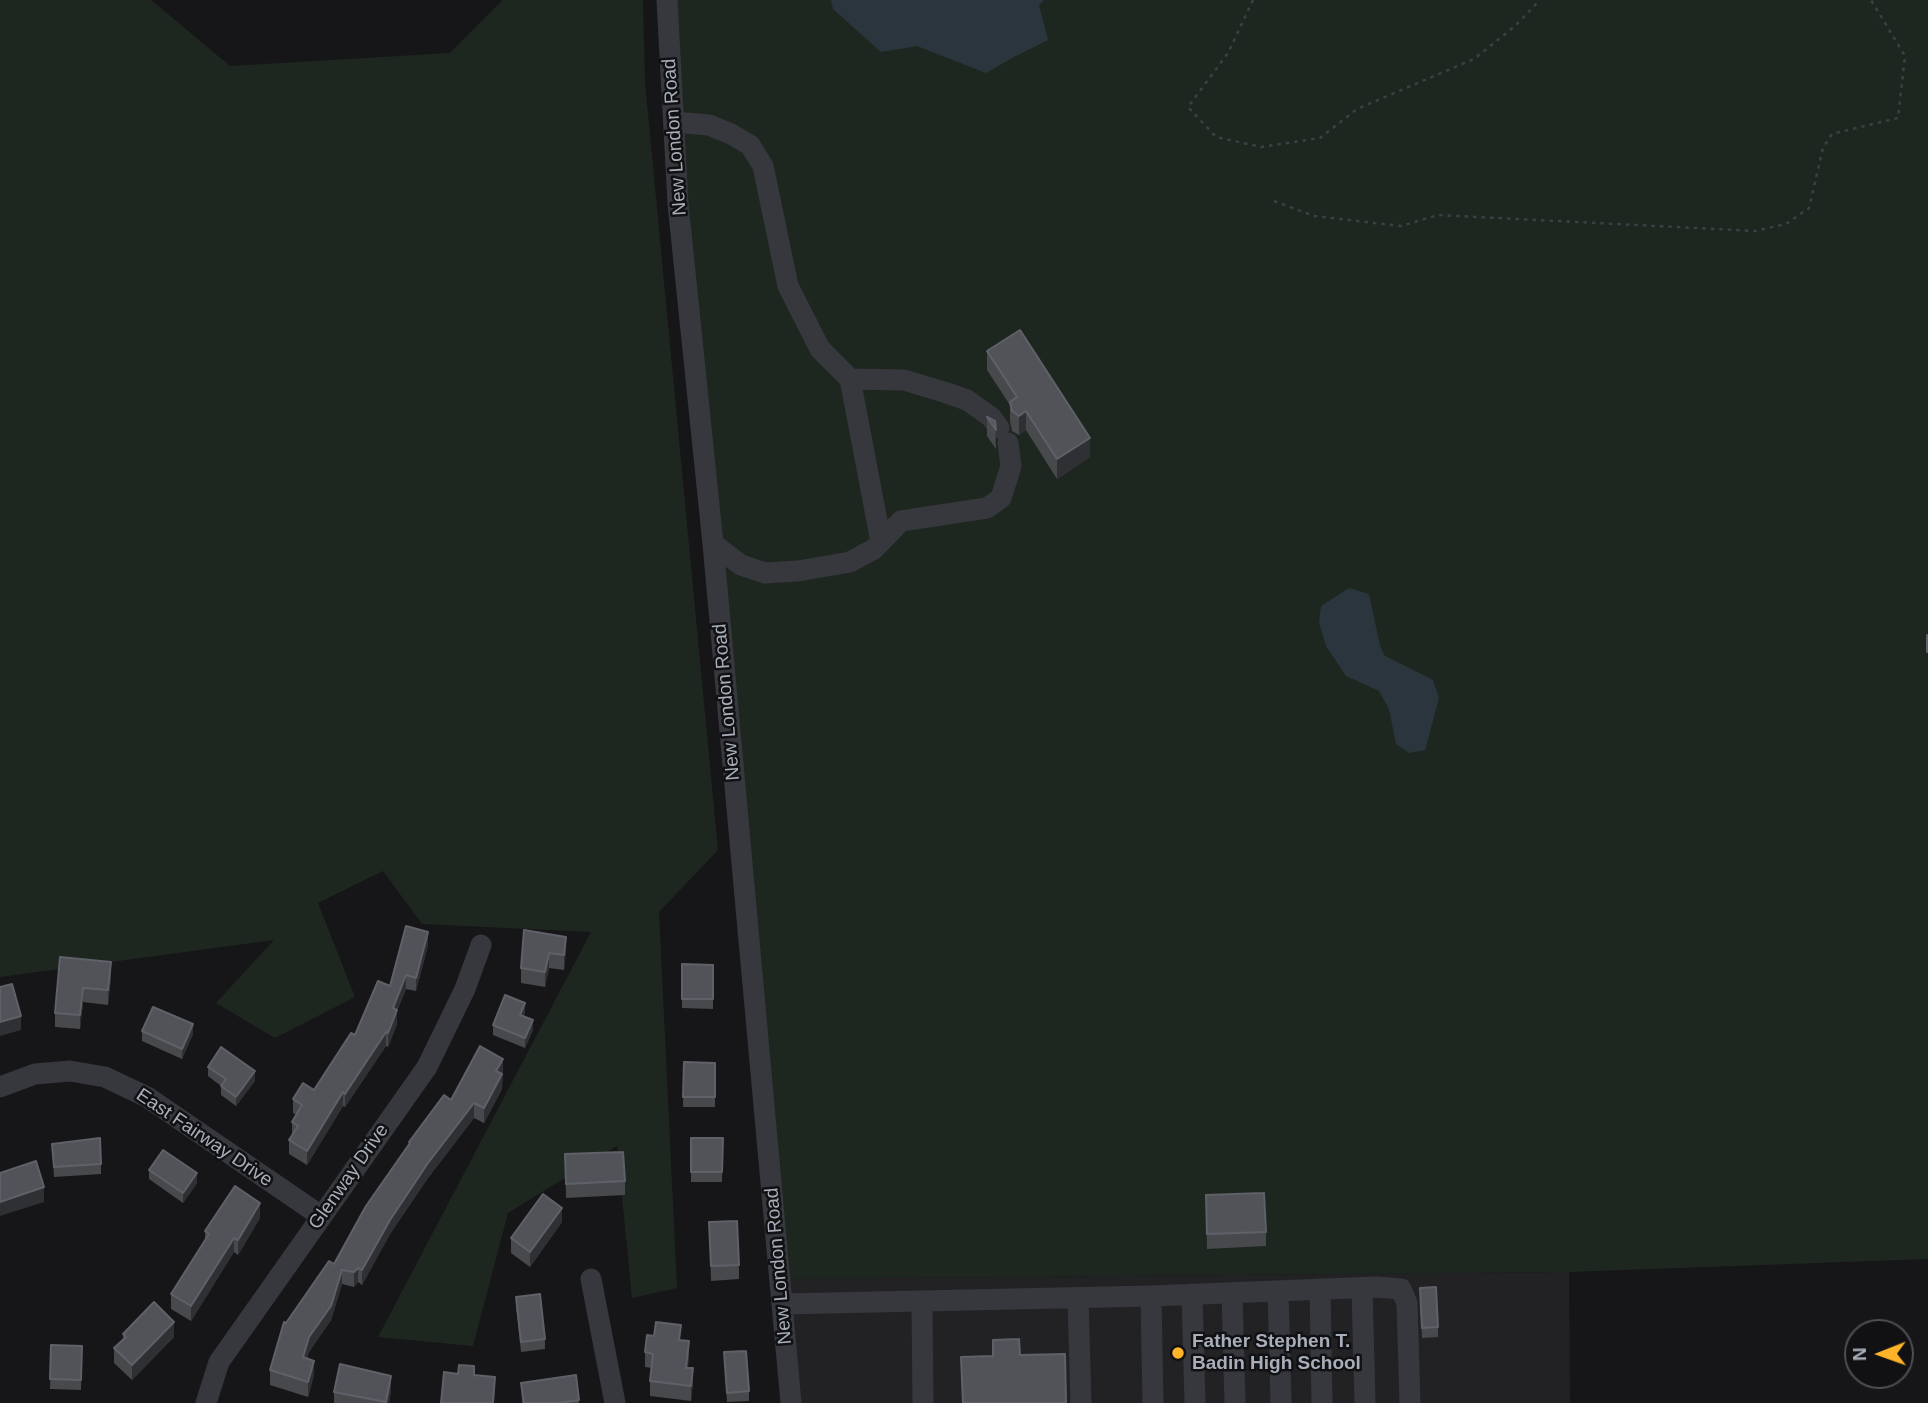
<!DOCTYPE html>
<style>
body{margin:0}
#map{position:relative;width:1928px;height:1403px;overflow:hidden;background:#161618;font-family:Arial,sans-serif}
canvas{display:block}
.north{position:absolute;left:1844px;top:1319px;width:70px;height:70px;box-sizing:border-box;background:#111113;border:2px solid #4d4f55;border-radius:50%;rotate:269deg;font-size:19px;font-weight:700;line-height:28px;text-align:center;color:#a7adb9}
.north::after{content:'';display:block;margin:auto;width:24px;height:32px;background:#feb328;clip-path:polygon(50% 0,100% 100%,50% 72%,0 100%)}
</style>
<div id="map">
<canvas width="1928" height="1403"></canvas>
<div class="north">N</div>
</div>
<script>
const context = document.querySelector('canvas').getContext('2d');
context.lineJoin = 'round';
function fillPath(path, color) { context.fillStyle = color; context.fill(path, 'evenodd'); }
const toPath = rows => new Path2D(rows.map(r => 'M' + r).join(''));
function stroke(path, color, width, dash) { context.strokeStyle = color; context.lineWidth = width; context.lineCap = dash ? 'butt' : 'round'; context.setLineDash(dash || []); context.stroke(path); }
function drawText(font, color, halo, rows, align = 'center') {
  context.font = font + ' Arial,sans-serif'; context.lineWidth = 5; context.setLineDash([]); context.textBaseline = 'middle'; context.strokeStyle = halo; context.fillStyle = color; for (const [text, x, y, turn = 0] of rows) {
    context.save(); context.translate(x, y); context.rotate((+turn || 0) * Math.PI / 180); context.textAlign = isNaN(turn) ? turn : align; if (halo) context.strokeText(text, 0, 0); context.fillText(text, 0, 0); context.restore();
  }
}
fillPath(toPath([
 [1569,1272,1570,1403,791,1403,780,1279]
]), '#222225');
fillPath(toPath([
 [0,0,151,0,230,66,450,53,503,0,643,0,645,82,718,850,659,912,677,1288,632,1298,617,1146,508,1213,473,1346,378,1337,591,932,422,924,383,871,318,903,355,997,275,1038,216,1003,274,940,0,977],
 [667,0,1928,0,1928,1259,1569,1272,780,1279]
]), '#1e271f');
fillPath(toPath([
 [831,0,1044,0,1039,5,1048,40,1014,57,986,73,917,46,881,52,833,9],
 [1349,588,1369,594,1380,646,1385,656,1433,680,1439,698,1425,750,1409,753,1396,744,1389,709,1379,691,1346,676,1326,646,1319,622,1321,606]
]), '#2b353d');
stroke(toPath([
 [1253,0,1228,53,1188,107,1216,137,1261,147,1320,138,1357,109,1474,59,1515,26,1540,0],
 [1274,201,1314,216,1401,226,1438,215,1755,231,1786,224,1809,208,1823,148,1832,134,1898,118,1905,56,1871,0]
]), '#3d3f45', 2.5, [3.5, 5]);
stroke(toPath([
 [667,0,678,204,713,544,791,1403],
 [674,122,709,125,731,134,750,145,763,166,788,286,820,349,850,379,904,380,944,392,967,400,991,417,999,428],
 [850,379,881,542],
 [713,544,741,565,765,573,798,571,850,562,874,549,901,521,987,508,1001,498,1011,466,1008,443],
 [0,1087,35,1074,70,1071,105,1077,147,1097,321,1216],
 [591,1279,615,1403],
 [1362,1288,1365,1403],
 [1320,1289,1322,1403],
 [1278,1291,1281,1403],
 [1232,1293,1235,1403],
 [1192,1294,1195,1403],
 [1151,1296,1153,1403],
 [1078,1298,1081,1403],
 [922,1301,923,1403],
 [782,1304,1151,1296,1376,1287,1401,1289,1407,1303,1410,1403],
 [206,1403,219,1362,427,1067,465,989,481,945]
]), '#37383e', 21);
fillPath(toPath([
 [987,351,1090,457,1057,479,1026,430,1019,435,1012,431,1010,421,1010,405,987,370],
 [987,417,995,421,996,449,987,436],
 [524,930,566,951,564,970,549,968,545,987,521,983,521,968],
 [428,945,416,991,406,989,397,1011,397,1024,388,1047,386,1046,345,1107,343,1106,307,1165,289,1154,289,1140,292,1136,292,1122,296,1115,293,1113,293,1099,314,1090,355,1035],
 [60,957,111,977,108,1005,83,1002,80,1029,55,1027,55,1013],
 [682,964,713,965,713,1009,682,1008],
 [525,1013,523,1017,533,1030,525,1048,493,1035,493,1025],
 [142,1031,193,1034,182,1059,142,1041],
 [503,1059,502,1089,484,1123,474,1118,428,1178,390,1234,362,1285,358,1282,354,1287,342,1284,331,1320,309,1352,307,1358,314,1375,308,1397,270,1385,270,1370,286,1323,334,1264,409,1145,409,1142,451,1100],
 [684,1062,715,1063,715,1107,683,1107],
 [208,1067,255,1081,236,1106,221,1095,221,1086,208,1076],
 [691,1138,723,1138,722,1182,691,1182],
 [52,1144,101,1164,101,1174,54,1177],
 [565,1154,625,1181,625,1195,566,1198],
 [149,1170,197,1183,183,1203,149,1179],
 [1206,1195,1266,1232,1266,1246,1207,1249],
 [260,1218,238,1255,234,1252,191,1321,171,1309,171,1294,205,1241,205,1231],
 [562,1222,530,1267,511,1253,511,1238],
 [709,1222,739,1265,739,1279,711,1281],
 [516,1297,545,1339,545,1349,521,1352,516,1306],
 [1420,1298,1438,1327,1438,1337,1422,1338],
 [123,1334,174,1337,132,1380,114,1363,114,1348,123,1340],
 [681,1340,689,1355,688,1368,693,1383,691,1401,650,1396,650,1381,652,1368,645,1367,645,1352],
 [51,1345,82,1346,81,1390,50,1389],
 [724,1352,749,1391,749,1401,727,1402],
 [576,1375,579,1403,522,1403,521,1383],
 [391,1390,389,1403,334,1403,334,1392]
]), '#47494d');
fillPath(toPath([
 [1026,411,1026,430,1019,435,1019,416],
 [1090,438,1090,457,1057,479,1057,459],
 [428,932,428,945,416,991,416,978],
 [566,937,566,951,564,970,564,955],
 [549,953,549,968,545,987,545,972],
 [111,962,111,977,108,1005,108,990],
 [406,975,406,989,397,1011,397,1024,388,1047,388,1033,393,1008],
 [83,988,83,1002,80,1029,80,1015],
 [525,1003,525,1013,520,1025,520,1015],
 [21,1016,21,1030,0,1036,0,1022],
 [533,1020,533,1030,525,1048,525,1038],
 [193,1024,193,1034,182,1059,182,1049],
 [386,1032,386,1046,345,1107,345,1094],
 [503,1059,502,1089,484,1123,484,1108,496,1071],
 [255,1071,255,1081,236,1106,236,1097],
 [343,1092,343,1106,307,1165,307,1151],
 [474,1103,474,1118,428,1178,390,1234,362,1285,362,1270,390,1220,428,1163],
 [197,1173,197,1183,183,1203,183,1193],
 [44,1187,44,1202,0,1216,0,1202],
 [260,1203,260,1218,238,1255,238,1240],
 [562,1208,562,1222,530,1267,530,1252],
 [234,1238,234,1252,191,1321,191,1306],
 [358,1268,358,1282,354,1287,354,1272],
 [342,1270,342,1284,331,1320,309,1352,303,1372,303,1357,309,1337],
 [174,1322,174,1337,132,1380,132,1365],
 [689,1341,689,1355,686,1382,686,1368],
 [314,1361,314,1375,308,1397,308,1382],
 [693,1368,693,1383,691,1401,691,1386],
 [391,1376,391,1390,389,1403,386,1403]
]), '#2f3033');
const building = toPath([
 [1020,330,1090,438,1057,459,1026,411,1019,416,1012,411,1010,402,1017,397,987,351,1020,330],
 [987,417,995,421,996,430,987,417],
 [1927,635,1928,635,1928,652,1927,652,1927,635],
 [406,926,428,932,416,978,406,975,393,1008,397,1010,388,1033,386,1032,345,1094,343,1092,307,1151,289,1140,298,1126,292,1122,302,1105,293,1099,303,1083,314,1090,351,1033,355,1035,378,981,390,986,406,926],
 [524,930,566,937,564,955,549,953,545,972,521,968,524,930],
 [60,957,111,962,108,990,83,988,80,1015,55,1013,60,957],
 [682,964,713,965,713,999,682,999,682,964],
 [12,984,21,1016,0,1022,0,987,12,984],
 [505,995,525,1003,520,1015,533,1020,525,1038,493,1025,505,995],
 [153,1007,193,1024,182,1049,142,1031,153,1007],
 [480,1046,503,1059,496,1071,502,1074,484,1108,474,1103,428,1163,390,1220,362,1270,358,1268,354,1272,342,1270,331,1306,309,1337,303,1357,314,1361,308,1382,270,1370,284,1322,286,1323,329,1261,334,1264,366,1206,410,1143,409,1142,444,1095,451,1100,480,1046],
 [221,1047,255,1071,236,1097,221,1086,226,1079,208,1067,221,1047],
 [684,1062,715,1063,715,1097,683,1097,684,1062],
 [100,1138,101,1164,54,1167,52,1144,100,1138],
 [691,1138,723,1138,722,1172,691,1172,691,1138],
 [163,1150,197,1173,183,1193,149,1170,163,1150],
 [623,1152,625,1181,566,1184,565,1154,623,1152],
 [36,1161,44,1187,0,1202,0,1173,36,1161],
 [235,1186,260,1203,238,1240,234,1238,191,1306,171,1294,209,1234,205,1231,235,1186],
 [1264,1193,1266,1232,1207,1234,1206,1195,1264,1193],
 [543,1194,562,1208,530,1252,511,1238,543,1194],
 [737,1221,739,1265,711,1266,709,1222,737,1221],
 [1436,1287,1438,1327,1422,1328,1420,1288,1436,1287],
 [540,1294,545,1339,521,1342,516,1297,540,1294],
 [154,1302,174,1322,132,1365,114,1348,126,1337,123,1334,154,1302],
 [656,1322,681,1325,679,1340,689,1341,686,1368,693,1368,691,1386,650,1381,653,1354,645,1352,647,1335,654,1336,656,1322],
 [1019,1339,1020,1355,1065,1354,1066,1403,963,1403,961,1357,993,1356,993,1340,1019,1339],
 [51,1345,82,1346,81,1380,50,1379,51,1345],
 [746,1351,749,1391,727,1393,724,1352,746,1351],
 [340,1364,391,1376,386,1402,334,1392,340,1364],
 [459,1365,474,1366,474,1375,495,1377,493,1403,441,1403,444,1372,458,1374,459,1365],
 [576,1375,579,1400,558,1403,524,1403,521,1383,576,1375]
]);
fillPath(building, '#525359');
stroke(building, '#5f6168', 2);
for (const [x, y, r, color] of [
 [1178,1353,7,"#feb328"]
]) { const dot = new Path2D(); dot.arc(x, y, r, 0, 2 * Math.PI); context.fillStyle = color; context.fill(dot); stroke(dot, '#111113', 2.5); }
drawText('19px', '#a7adb9', '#111113', [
 ["New London Road",675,137,-94],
 ["New London Road",727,702,-95],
 ["East Fairway Drive",204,1138,34],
 ["Glenway Drive",349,1177,-55],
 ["New London Road",779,1266,-95]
]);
drawText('bold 19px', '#a7adb9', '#111113', [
 ["Father Stephen T.",1192,1342],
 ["Badin High School",1192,1364]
], 'left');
</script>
